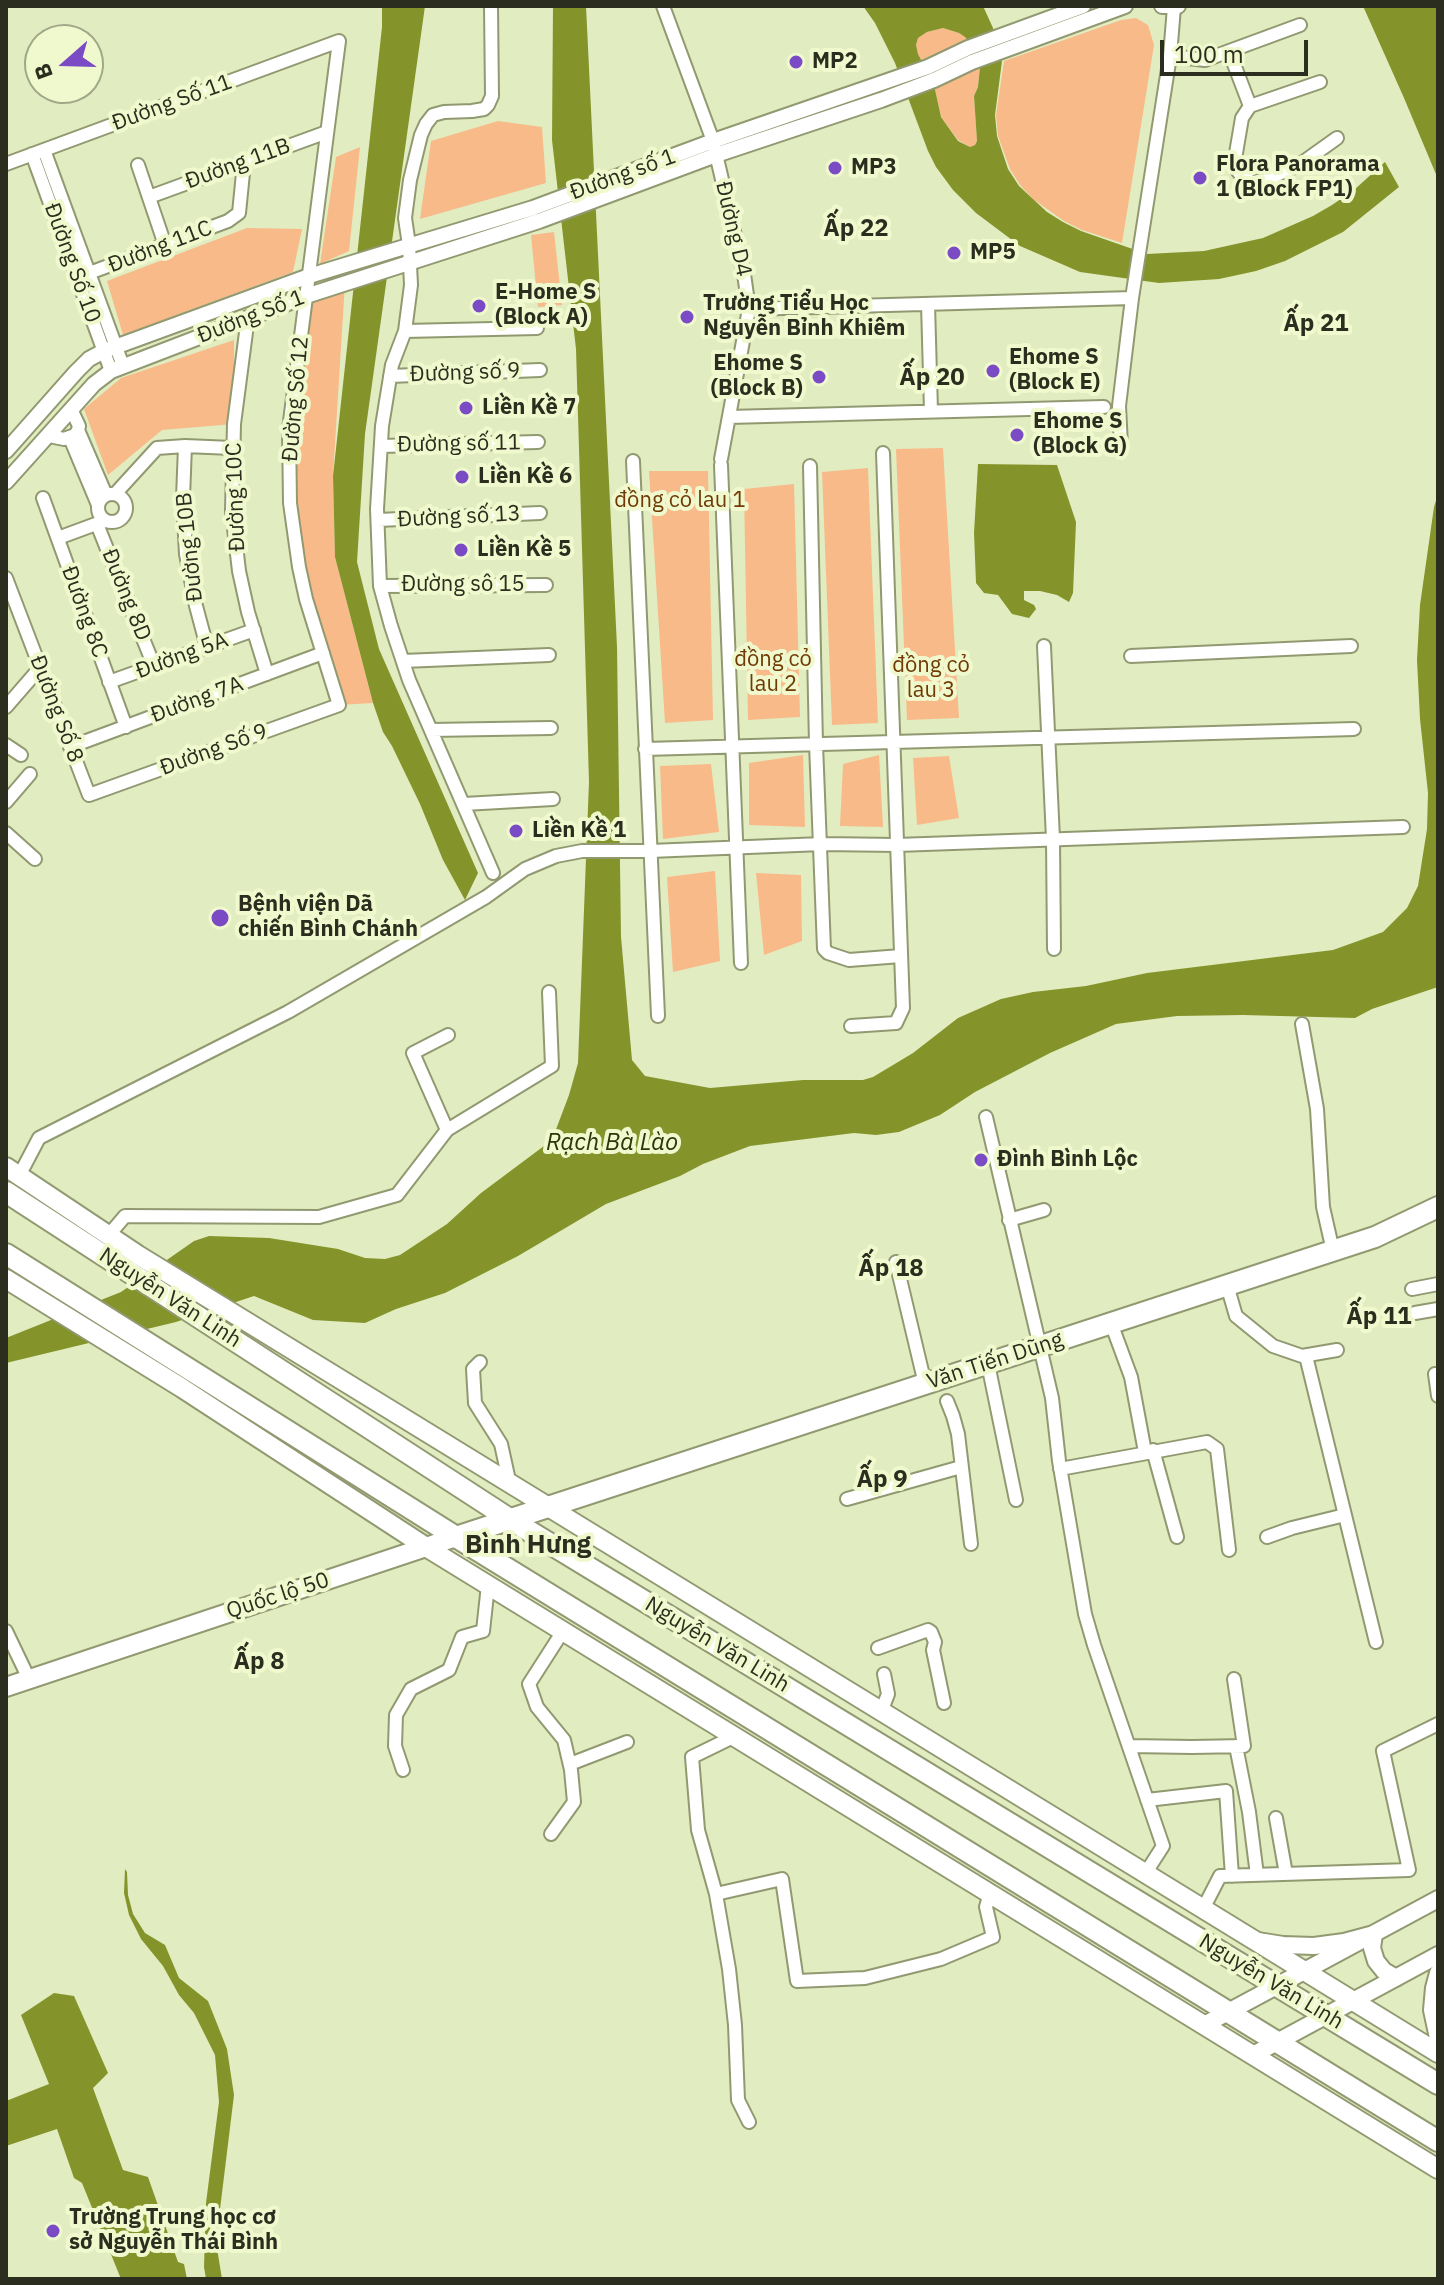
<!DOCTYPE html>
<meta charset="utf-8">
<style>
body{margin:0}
#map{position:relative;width:1444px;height:2285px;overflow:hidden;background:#e2ecc1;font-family:"IBM Plex Sans",sans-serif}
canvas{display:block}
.frame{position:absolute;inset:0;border:8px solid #2b2e1e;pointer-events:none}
.north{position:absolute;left:24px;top:24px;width:80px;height:80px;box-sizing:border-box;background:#f0f9ce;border:2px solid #a1a888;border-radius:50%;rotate:250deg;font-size:22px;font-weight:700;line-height:32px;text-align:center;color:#2b2e1e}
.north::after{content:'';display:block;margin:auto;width:28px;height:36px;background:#7a4bc4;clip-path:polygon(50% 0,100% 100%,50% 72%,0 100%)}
.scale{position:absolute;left:1160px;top:40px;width:148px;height:36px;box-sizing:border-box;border:4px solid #2b2e1e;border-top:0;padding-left:10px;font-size:24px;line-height:28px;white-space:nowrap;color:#2b2e1e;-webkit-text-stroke:6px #f0f9ce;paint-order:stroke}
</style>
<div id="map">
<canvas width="1444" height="2285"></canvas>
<div class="frame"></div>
<div class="north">B</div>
<div class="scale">100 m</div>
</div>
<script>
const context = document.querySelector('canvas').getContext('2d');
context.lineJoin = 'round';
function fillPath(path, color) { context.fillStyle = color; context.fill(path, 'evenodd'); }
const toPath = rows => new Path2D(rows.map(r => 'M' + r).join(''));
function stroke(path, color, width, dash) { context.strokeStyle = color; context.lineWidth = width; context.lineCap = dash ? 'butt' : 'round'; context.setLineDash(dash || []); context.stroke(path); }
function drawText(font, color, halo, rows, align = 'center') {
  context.font = font + ' "IBM Plex Sans",sans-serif'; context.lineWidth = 8; context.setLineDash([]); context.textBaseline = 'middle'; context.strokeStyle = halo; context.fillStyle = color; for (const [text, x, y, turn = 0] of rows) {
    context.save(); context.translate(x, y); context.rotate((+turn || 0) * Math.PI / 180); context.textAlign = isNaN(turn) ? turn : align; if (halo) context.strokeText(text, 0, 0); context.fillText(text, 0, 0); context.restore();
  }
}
fillPath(toPath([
 [1136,18,1148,25,1154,45,1122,243,1082,230,1064,221,1033,199,1020,185,1010,169,998,136,996,115,1004,61,1121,20],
 [943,28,959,33,965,37,971,44,980,67,978,87,974,96,977,141,975,145,970,147,958,140,941,117,934,85,918,54,916,45,918,38,927,32],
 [498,121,542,127,546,183,420,219,431,141],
 [360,147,349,251,320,264,336,157],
 [247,228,302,229,293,272,123,335,107,281],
 [554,232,562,305,538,307,531,235],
 [345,283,333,476,335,557,373,703,339,705,299,567,289,429,306,296],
 [234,340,234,424,162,430,108,475,84,409,121,378],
 [943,448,959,718,907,720,896,449],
 [868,468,878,723,832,725,822,472],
 [649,471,708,471,713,720,665,723],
 [794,484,800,717,748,720,744,489],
 [803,755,805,827,749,825,749,763],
 [879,755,883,827,840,826,843,764],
 [949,756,959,818,917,825,913,758],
 [711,764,719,832,663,839,660,766],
 [715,871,720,961,673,972,667,877],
 [756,873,801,875,802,941,764,955]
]), '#f9ba8a');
fillPath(toPath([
 [382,6,425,6,365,434,357,562,379,649,478,873,465,900,443,860,420,804,392,746,383,732,373,703,335,557,333,476,382,27],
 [553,6,586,6,617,647,621,937,632,1060,645,1076,710,1088,803,1080,863,1080,873,1077,913,1053,958,1018,1001,999,1033,992,1086,986,1147,973,1333,950,1383,932,1407,908,1418,886,1427,829,1428,793,1420,719,1417,660,1420,605,1434,507,1438,494,1438,987,1372,1009,1355,1018,1243,1015,1177,1016,1116,1024,1050,1053,975,1092,940,1115,899,1132,876,1135,854,1133,750,1146,703,1164,680,1176,606,1204,518,1256,445,1293,396,1309,365,1323,313,1320,254,1296,176,1322,6,1363,6,1338,121,1292,194,1241,209,1236,269,1238,338,1249,365,1258,385,1259,400,1255,447,1224,481,1193,552,1140,569,1095,578,1063,589,782,576,349,552,140],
 [863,6,983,6,993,28,1002,61,995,115,997,136,1008,169,1019,186,1047,212,1063,222,1081,231,1147,254,1204,251,1263,238,1313,216,1332,205,1354,190,1385,162,1399,187,1343,232,1285,261,1256,271,1219,279,1159,283,1080,272,1020,246,976,213,953,190,936,167,928,151,895,63,875,23],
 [943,28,959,33,965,37,971,44,980,67,978,87,974,96,977,141,975,145,970,147,958,141,941,117,934,85,918,54,916,45,918,38,927,32],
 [1363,6,1438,6,1438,179,1404,98],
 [978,464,1057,465,1076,522,1073,593,1069,602,1057,595,1040,591,1024,591,1024,600,1034,605,1036,609,1029,618,1012,614,998,595,984,593,976,583,974,533],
 [125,1869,127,1872,128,1895,133,1914,145,1933,165,1945,179,1978,208,2001,227,2049,234,2095,216,2242,222,2279,206,2279,204,2267,206,2203,219,2102,215,2055,194,2013,179,1995,163,1966,141,1939,129,1915,124,1893],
 [54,1993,74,1996,108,2073,93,2088,123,2170,148,2177,178,2262,184,2264,187,2279,121,2279,82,2183,74,2178,57,2129,6,2146,6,2101,49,2084,21,2015]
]), '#84942b');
const minor = toPath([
 [491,6,492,96,488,105,484,109,472,111,444,112,433,115,426,124,421,135,410,180,405,218,409,245,411,285,405,331,392,365,382,426,377,509,380,586,391,626,409,680,493,873],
 [663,6,713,141,744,274,749,309,721,459],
 [1229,51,1250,106,1242,118,1235,159,1237,170,1243,178,1253,182,1264,181,1302,163,1337,138],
 [1170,56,1205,60,1300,25],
 [1250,106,1320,82],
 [44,150,123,366],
 [32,154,111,371],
 [6,164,339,41,289,429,290,503,299,567,306,599,339,705,89,795,6,578],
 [138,165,165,245],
 [149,197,327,132],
 [84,275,228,221,239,213,244,163],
 [928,304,931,411],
 [749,309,1132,298],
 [248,317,234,424,232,511,239,571,248,612,267,674],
 [405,331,537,328],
 [390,376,540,370],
 [729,417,1104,407],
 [78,430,106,495],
 [49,433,54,437,64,439,75,435,78,430,79,426,71,409],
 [70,438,98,505],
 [1121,445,1119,406,1132,298,1170,56,1174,7],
 [185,446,183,498,186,554,196,606,207,647],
 [381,446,538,442],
 [633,461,658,1016],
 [721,465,741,963],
 [810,466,816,744,824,949,828,953,849,960,901,956],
 '98 508a14 14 0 1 1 28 0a14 14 0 1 1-28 0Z',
 [115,494,157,448,185,446,232,448],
 [43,498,126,727],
 [378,520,540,513],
 [97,524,154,666],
 [58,538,104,521],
 [380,586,546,585],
 [1044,646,1053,839,1054,949],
 [1131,656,1351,646],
 [403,661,549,655],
 [109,682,254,630],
 [6,707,39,669],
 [431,730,551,728],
 [6,745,21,755],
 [70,747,323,653],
 [645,749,1354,729],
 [6,802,30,774],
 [464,804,553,799],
 [6,833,35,859],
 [1302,1024,1317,1109,1323,1207,1333,1251],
 [851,1026,896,1023,903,1008,883,453],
 [986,1117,1052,1398,1059,1461,1085,1614,1094,1645,1163,1846,1145,1874],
 [447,1130,413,1053,448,1035],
 [19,1176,39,1138,288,1012,486,897,525,869,556,856,582,851,650,851,822,844,897,845,1403,827],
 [1009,1220,1044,1210],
 [108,1236,125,1216,319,1217,397,1195,447,1130,552,1066,549,992],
 [896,1262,925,1384],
 [1227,1285,1236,1316,1273,1346,1302,1356,1337,1350],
 [1412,1289,1438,1284],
 [1415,1313,1438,1309],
 [1111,1323,1131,1377,1145,1452],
 [1306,1356,1376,1642],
 [480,1362,473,1369,475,1403,501,1444,510,1485],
 [988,1364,1016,1500],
 [1435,1374,1438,1396],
 [947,1401,953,1416,958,1434,971,1544],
 [1153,1450,1177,1537],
 [1060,1469,1207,1442,1217,1449,1229,1550],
 [847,1499,961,1467],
 [1267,1537,1292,1528,1345,1515],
 [6,1631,29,1679],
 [878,1648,928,1630,931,1632,935,1642,933,1650,944,1703],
 [881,1712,888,1694,884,1674],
 [735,1736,692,1757,698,1830,716,1894,729,1969,735,2025,738,2100,749,2122],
 [1129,1746,1192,1747,1244,1746,1234,1679],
 [1236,1746,1249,1812,1257,1875],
 [570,1764,627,1742],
 [403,1770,395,1746,396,1715,411,1689,449,1670,462,1637,483,1631,488,1585],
 [1147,1800,1226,1791,1232,1876],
 [1276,1818,1286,1874],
 [551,1834,574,1802,571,1770,564,1740,537,1707,529,1684,563,1631],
 [716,1894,782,1879,797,1981,865,1978,941,1959,993,1937,986,1907,990,1893],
 [1203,1909,1220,1876,1409,1870,1383,1751,1438,1724]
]);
const tertiary = toPath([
 [1162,6,1178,6],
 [6,451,76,372,89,359,104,351,309,276,533,208,713,141,928,67,968,48,1083,6],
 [6,482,94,384,111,371,306,296,539,221,716,155,881,100,934,80,972,62,1125,6]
]);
const secondary = toPath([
 [1258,1941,1283,1945,1314,1946,1344,1942,1374,1934,1372,1948,1376,1961,1384,1971,1396,1978],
 [1438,1973,1434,1988,1432,2010,1438,2038],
 [1204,2025,1438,1899],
 [1253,2055,1438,1955]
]);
const primary = toPath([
 [6,1167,138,1255,1438,2053],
 [6,1279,182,1388,426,1547,1438,2169],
 [6,1687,456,1537]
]);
const trunk = toPath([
 [6,1192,511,1520,1438,2084],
 [6,1254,456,1537,1438,2141],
 [456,1537,1375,1237,1438,1207]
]);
stroke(minor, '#919971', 16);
stroke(tertiary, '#919971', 18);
stroke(secondary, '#919971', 20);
stroke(primary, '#919971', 22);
stroke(trunk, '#919971', 24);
stroke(minor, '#fff', 12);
stroke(tertiary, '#fff', 14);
stroke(secondary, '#fff', 16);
stroke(primary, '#fff', 18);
stroke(trunk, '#fff', 20);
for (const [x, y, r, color] of [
 [796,62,8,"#7a4bc4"],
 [835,168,8,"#7a4bc4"],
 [1200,178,8,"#7a4bc4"],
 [954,253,8,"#7a4bc4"],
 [479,306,8,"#7a4bc4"],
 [687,317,8,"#7a4bc4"],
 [993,371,8,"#7a4bc4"],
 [819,377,8,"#7a4bc4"],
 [466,408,8,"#7a4bc4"],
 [1017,435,8,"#7a4bc4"],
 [462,477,8,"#7a4bc4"],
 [461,550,8,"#7a4bc4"],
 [516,831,8,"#7a4bc4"],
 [220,918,10,"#7a4bc4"],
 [981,1160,8,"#7a4bc4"],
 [53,2231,8,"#7a4bc4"]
]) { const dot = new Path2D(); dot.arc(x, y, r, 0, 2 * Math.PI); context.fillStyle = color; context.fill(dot); stroke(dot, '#f0f9ce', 3); }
drawText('bold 22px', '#2b2e1e', '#f0f9ce', [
 ["MP2",812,62],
 ["Flora Panorama",1216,165],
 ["1 (Block FP1)",1216,190],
 ["MP3",851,168],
 ["MP5",970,253],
 ["E-Home S",495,293],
 ["(Block A)",495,318],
 ["Trường Tiểu Học",703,304],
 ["Nguyễn Bỉnh Khiêm",703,329],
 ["Ehome S",1009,358],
 ["(Block E)",1009,383],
 ["Ehome S",803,364,"right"],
 ["(Block B)",803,389,"right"],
 ["Liền Kề 7",482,408],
 ["Ehome S",1033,422],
 ["(Block G)",1033,447],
 ["Liền Kề 6",478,477],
 ["Liền Kề 5",477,550],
 ["Liền Kề 1",532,831],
 ["Bệnh viện Dã",238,905],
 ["chiến Bình Chánh",238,930],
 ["Đình Bình Lộc",997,1160],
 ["Trường Trung học cơ",69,2218],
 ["sở Nguyễn Thái Bình",69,2243]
], 'left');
drawText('22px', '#2b2e1e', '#f0f9ce', [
 ["Đường Số 11",172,103,-20],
 ["Đường 11B",238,164,-20],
 ["Đường số 1",623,175,-20],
 ["Đường D4",733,229,77],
 ["Đường 11C",160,247,-21],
 ["Đường Số 10",72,263,70],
 ["Đường Số 1",251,317,-21],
 ["Đường số 9",465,373,-2],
 ["Đường Số 12",296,399,-85],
 ["Đường số 11",459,444,-1],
 ["Đường 10C",236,497,-92],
 ["Đường số 13",459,517,-3],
 ["Đường 10B",190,547,-96],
 ["Đường sô 15",463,585],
 ["Đường 8D",126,595,68],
 ["Đường 8C",84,612,70],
 ["Đường 5A",182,656,-20],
 ["Đường 7A",197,700,-20],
 ["Đường Số 8",56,709,69],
 ["Đường Số 9",214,750,-20],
 ["Nguyễn Văn Linh",170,1298,33],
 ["Văn Tiến Dũng",995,1361,-18],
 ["Quốc lộ 50",278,1596,-18],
 ["Nguyễn Văn Linh",717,1645,31],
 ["Nguyễn Văn Linh",1271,1982,31]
]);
drawText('22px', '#6f3a05', '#f0f9ce', [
 ["đồng cỏ lau 1",680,501],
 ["đồng cỏ",773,660],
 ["lau 2",773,685],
 ["đồng cỏ",931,666],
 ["lau 3",931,691]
]);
drawText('bold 24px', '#2b2e1e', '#f0f9ce', [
 ["Ấp 22",856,229],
 ["Ấp 21",1316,324],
 ["Ấp 20",932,378],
 ["Ấp 18",891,1269],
 ["Ấp 11",1379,1317],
 ["Ấp 9",882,1480],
 ["Ấp 8",259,1662]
]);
drawText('italic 24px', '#2e350a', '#f0f9ce', [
 ["Rạch Bà Lào",612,1143]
]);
drawText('bold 26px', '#2b2e1e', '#f0f9ce', [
 ["Bình Hưng",528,1545]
]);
</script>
